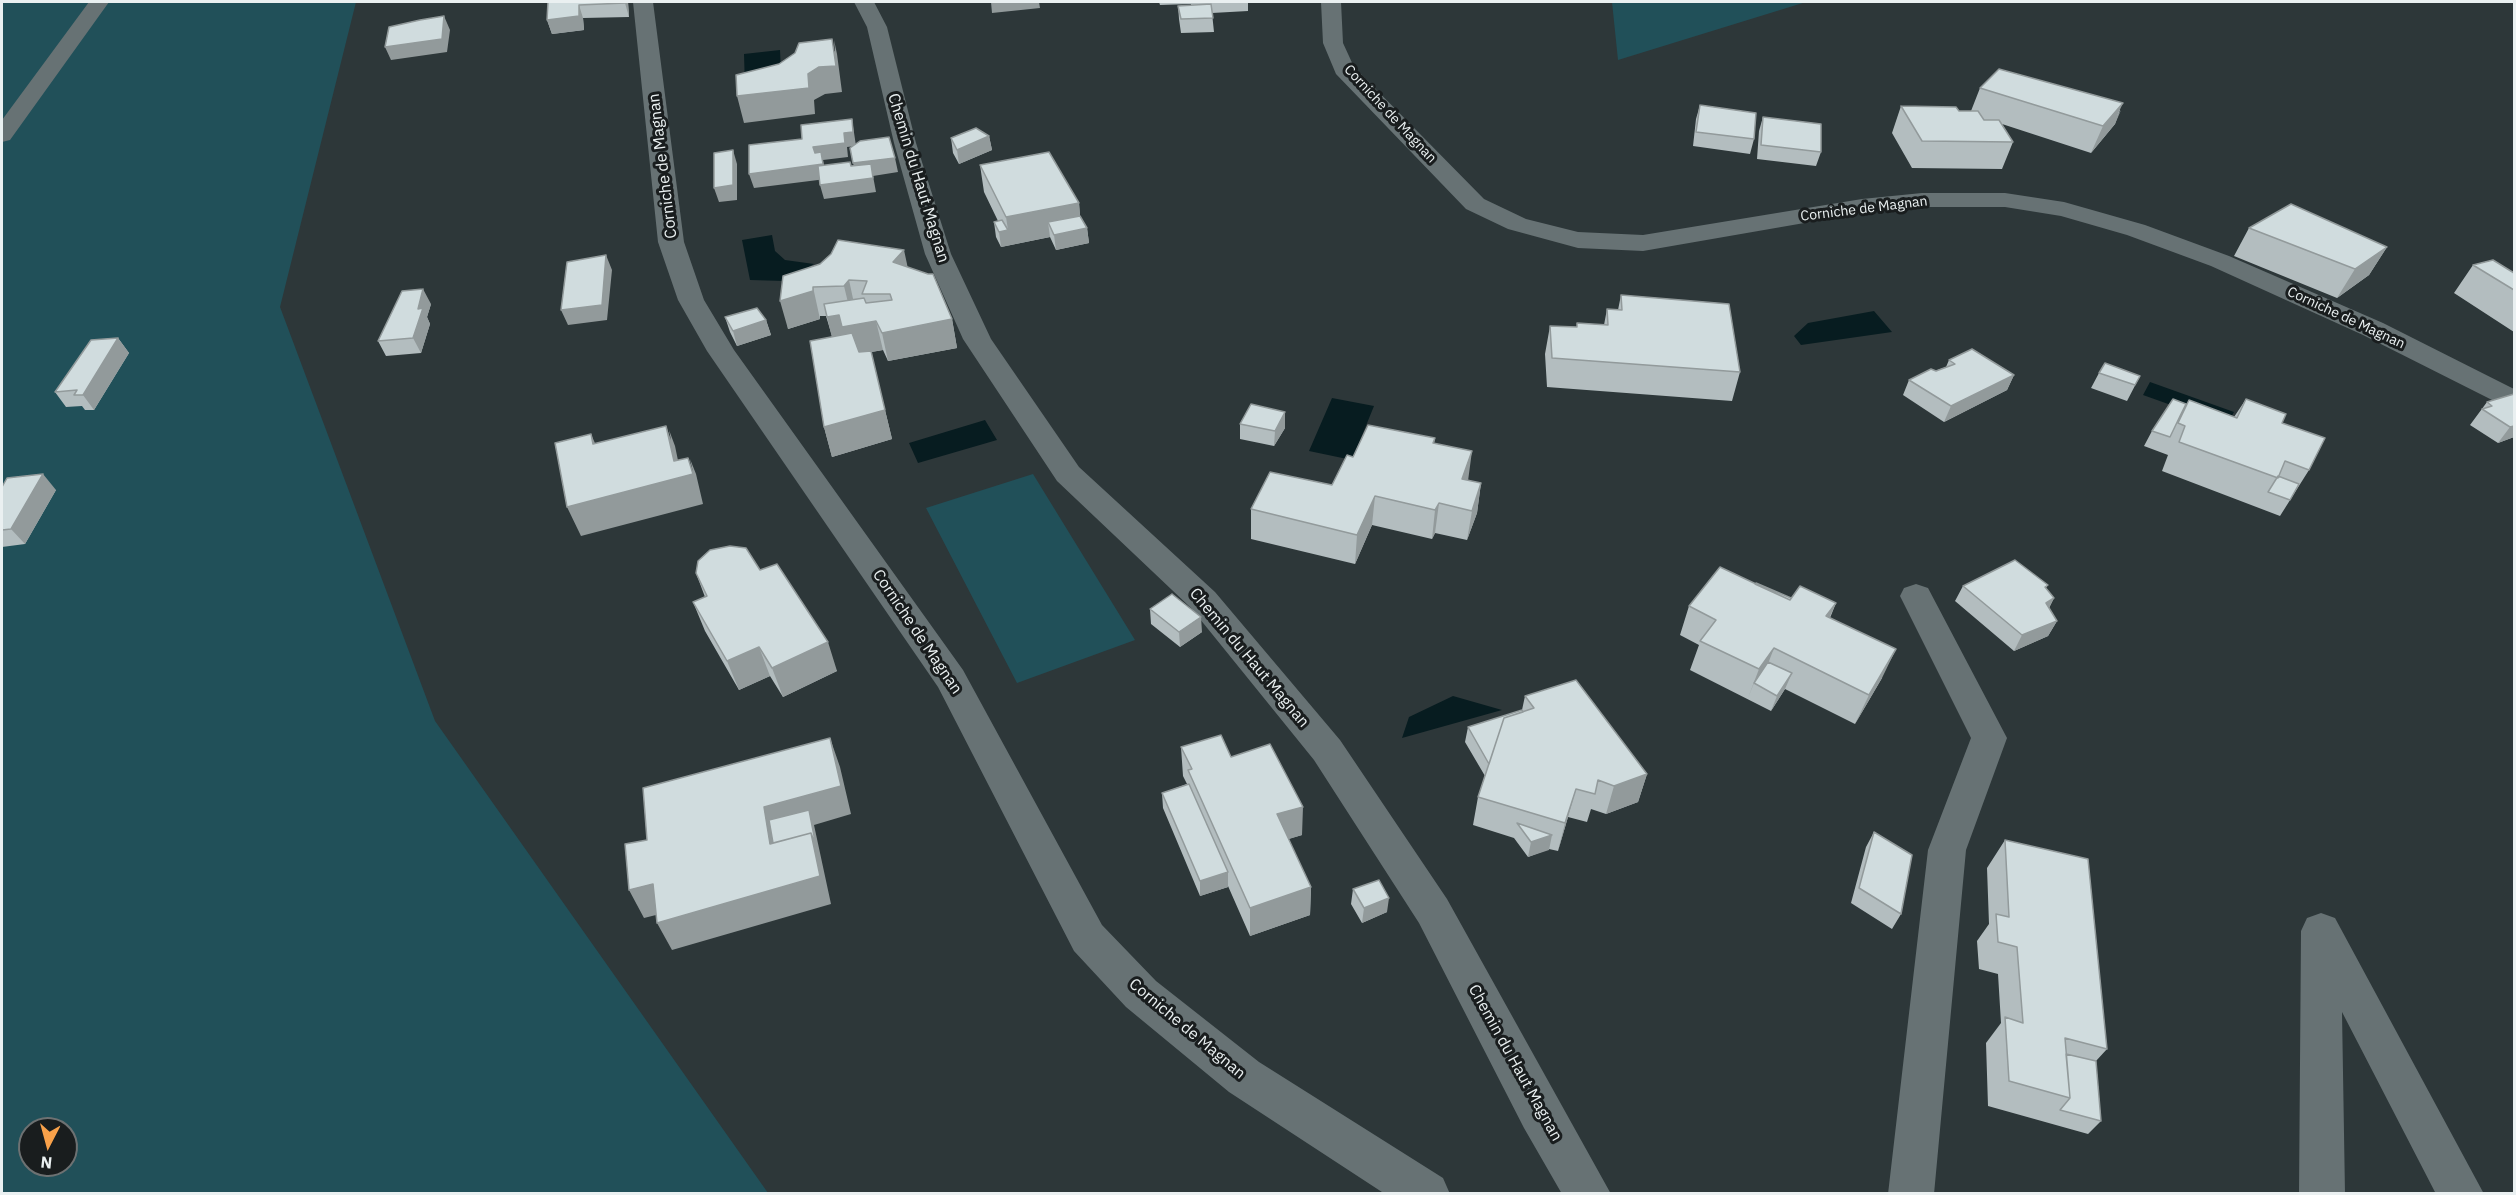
<!DOCTYPE html>
<style>
body{margin:0}
#map{position:relative;width:2516px;height:1195px;overflow:hidden;background:#2d3739;font-family:"IBM Plex Sans",sans-serif}
canvas{display:block}
.frame{position:absolute;inset:0;border:3px solid #eaf0f1;pointer-events:none}
.north{position:absolute;left:18px;top:1117px;width:60px;height:60px;box-sizing:border-box;background:#191d1e;border:2px solid #6d7172;border-radius:50%;rotate:186deg;font-size:16px;font-weight:700;line-height:24px;text-align:center;color:#eaf0f1}
.north::after{content:'';display:block;margin:auto;width:21px;height:27px;background:#f8a14a;clip-path:polygon(50% 0,100% 100%,50% 72%,0 100%)}
</style>
<div id="map">
<canvas width="2516" height="1195"></canvas>
<div class="frame"></div>
<div class="north">N</div>
</div>
<script>
const context = document.querySelector('canvas').getContext('2d');
context.lineJoin = 'round';
function fillPath(path, color) { context.fillStyle = color; context.fill(path, 'evenodd'); }
const toPath = rows => new Path2D(rows.map(r => 'M' + r).join(''));
function stroke(path, color, width, dash) { context.strokeStyle = color; context.lineWidth = width; context.lineCap = dash ? 'butt' : 'round'; context.setLineDash(dash || []); context.stroke(path); }
function drawText(font, color, halo, rows, align = 'center') {
  context.font = font + ' "IBM Plex Sans",sans-serif'; context.lineWidth = 6; context.setLineDash([]); context.textBaseline = 'middle'; context.strokeStyle = halo; context.fillStyle = color; for (const [text, x, y, turn = 0] of rows) {
    context.save(); context.translate(x, y); context.rotate((+turn || 0) * Math.PI / 180); context.textAlign = isNaN(turn) ? turn : align; if (halo) context.strokeText(text, 0, 0); context.fillText(text, 0, 0); context.restore();
  }
}
fillPath(toPath([
 [2,2,356,2,280,307,435,721,768,1193,2,1194],
 [30,1129,66,1129,66,1165,30,1165],
 [1612,2,1806,2,1618,60],
 [1033,474,1135,640,1017,683,926,508]
]), '#215059');
fillPath(toPath([
 [780,50,781,71,745,87,744,54],
 [772,235,775,251,785,260,814,264,784,281,750,280,742,240],
 [1874,311,1892,332,1801,345,1794,336,1808,323],
 [2150,382,2234,412,2227,425,2143,395],
 [1332,398,1374,406,1352,460,1309,451],
 [985,420,997,440,918,463,909,443],
 [1453,696,1502,710,1402,738,1409,717]
]), '#071c20');
fillPath(toPath([
 [89,2,109,2,10,140,2,142,2,120,89,2],
 [633,2,653,2,684,242,704,300,734,350,963,670,1102,925,1156,981,1259,1062,1443,1178,1450,1194,1385,1194,1229,1092,1126,1007,1074,951,938,687,707,351,678,300,658,242,633,2],
 [854,2,874,2,887,27,916,143,951,254,991,339,1079,467,1215,592,1340,740,1447,899,1611,1194,1562,1194,1524,1128,1419,923,1314,760,1191,608,1057,481,963,339,925,254,894,143,867,27,854,2],
 [1321,2,1341,2,1343,43,1354,67,1484,199,1526,219,1578,232,1643,235,1862,199,1922,193,2005,193,2064,202,2145,225,2229,256,2383,323,2514,389,2514,409,2504,406,2363,335,2211,266,2127,235,2061,216,2005,207,1922,207,1862,213,1643,251,1578,248,1508,229,1466,209,1336,74,1323,43,1321,2],
 [1916,584,1928,588,2007,738,1966,850,1934,1194,1888,1194,1928,850,1971,738,1900,596,1904,588,1916,584],
 [2321,913,2335,918,2484,1194,2436,1194,2342,1012,2345,1194,2299,1194,2301,931,2307,918,2321,913]
]), '#677274');
fillPath(toPath([
 [548,2,628,2,629,17,583,18,584,30,552,34,547,20],
 [1159,2,1248,2,1248,11,1212,13,1214,32,1181,33,1179,19,1178,6,1191,5,1191,4,1160,5],
 [1980,88,2120,110,2115,124,2091,153,2002,124,2013,142,2002,169,1912,168,1892,133,1901,106,1959,111,1971,111],
 [1700,105,1754,139,1750,154,1693,146,1696,119],
 [1763,117,1821,152,1816,166,1757,159,1759,131],
 [989,136,992,150,959,164,953,153,951,138],
 [980,165,1079,203,1080,216,1087,228,1089,243,1056,250,1050,237,1001,247,996,237,994,222,998,221,984,192],
 [2249,228,2387,247,2369,275,2337,298,2234,256],
 [2473,265,2514,273,2514,332,2454,293],
 [908,267,952,319,957,348,888,361,883,350,871,352,892,439,832,457,824,427,832,336,826,316,820,316,820,319,788,329,783,276],
 [1621,295,1740,372,1732,401,1547,387,1545,354,1550,326,1576,327,1604,325,1607,309,1618,310],
 [431,304,427,317,430,324,421,353,386,356,378,341],
 [725,317,766,320,771,335,737,346,730,332],
 [118,338,129,353,94,410,85,410,82,406,66,407,55,392],
 [1949,360,2014,375,2007,390,1944,422,1903,395,1909,380,1946,367],
 [2099,373,2140,376,2127,401,2091,388],
 [2514,394,2514,437,2498,443,2470,425,2487,402],
 [2246,399,2282,423,2309,470,2280,516,2162,471,2168,455,2144,446,2152,431,2186,404,2234,417],
 [1285,412,1285,428,1274,446,1240,439,1240,424],
 [1435,438,1434,444,1468,481,1481,483,1477,513,1467,540,1435,533,1432,539,1372,525,1355,564,1251,539,1251,509,1332,485,1353,457],
 [2,487,56,490,25,544,2,547],
 [760,570,837,671,783,697,770,676,739,690,705,631,693,602,705,597,696,573],
 [1755,584,1791,598,1836,603,1830,618,1882,678,1855,724,1785,689,1771,711,1690,670,1699,645,1680,635,1689,606],
 [2048,585,2046,588,2054,598,2049,608,2057,621,2048,636,2014,651,1955,601,1963,586],
 [1150,609,1202,632,1180,647,1151,624],
 [1525,696,1647,774,1638,802,1606,814,1591,809,1587,822,1568,817,1558,851,1549,849,1528,857,1514,838,1473,825,1478,797,1485,776,1465,742,1468,727,1522,710],
 [1181,747,1231,757,1302,835,1288,839,1311,887,1310,915,1250,936,1228,886,1228,887,1200,896,1163,808,1162,793,1187,784,1183,776],
 [1874,832,1901,914,1892,929,1851,903,1866,847],
 [2005,840,2107,1049,2096,1061,2101,1121,2088,1134,1988,1106,1986,1043,2001,1023,1998,974,1979,969,1977,941,1989,924,1987,868],
 [1353,889,1387,912,1362,923,1351,904]
]), '#b3bdbf');
fillPath(toPath([
 [625,2,628,2,629,17,625,3],
 [991,2,1039,2,1040,8,992,13],
 [579,5,583,18,584,30,552,34,547,20],
 [444,16,450,30,447,52,391,60,385,47],
 [834,40,837,54,842,92,825,94,814,100,815,114,744,123,737,96,808,74,819,67,805,69,835,51],
 [2123,103,2117,116,2121,110,2115,124,2091,153,2103,126],
 [852,119,856,146,847,147,848,157,823,160,826,179,754,188,749,174,844,133],
 [989,136,992,150,959,164,957,150],
 [733,150,737,164,737,200,719,202,714,188],
 [895,158,898,172,873,176,876,192,824,199,820,185,857,178,853,163],
 [1079,203,1081,229,1087,228,1089,243,1056,250,1054,235,1048,222,1050,237,1001,247,999,232,1008,230,1006,217],
 [2387,247,2369,275,2337,298,2355,269],
 [904,250,910,278,893,262],
 [606,255,612,270,607,320,568,325,561,310],
 [849,280,855,308,851,315,844,286],
 [813,287,820,319,788,329,780,301],
 [423,289,431,304,427,317,430,324,421,353,413,338,418,309],
 [839,315,876,321,883,350,849,356,834,346,827,317],
 [952,319,957,348,888,361,882,333],
 [766,320,771,335,737,346,733,331],
 [118,338,129,353,94,410,83,395],
 [2014,375,2007,390,1944,422,1951,406],
 [885,410,892,439,832,457,824,427],
 [1285,412,1285,428,1274,446,1275,431],
 [666,426,671,440,669,430,675,446,681,475,688,458,693,472,690,459,696,474,703,504,581,536,567,507,593,444,591,434,601,457],
 [2514,426,2514,437,2498,443,2510,427],
 [1472,451,1468,481,1458,509,1462,479],
 [43,474,56,490,25,544,11,529],
 [1481,483,1477,513,1467,540,1472,511],
 [1375,496,1372,525,1355,564,1357,535],
 [1439,503,1435,533,1432,539,1435,510],
 [2054,598,2046,614,2046,603],
 [1836,603,1823,632,1826,616],
 [1201,617,1202,632,1180,647,1179,632],
 [2057,621,2048,636,2014,651,2022,635],
 [828,642,837,671,783,697,772,668],
 [759,647,770,676,739,690,727,661],
 [1774,648,1763,677,1754,683,1748,698,1759,669],
 [1896,649,1882,678,1855,724,1869,695],
 [1792,673,1785,689,1771,711,1777,696],
 [830,738,840,767,851,814,814,825,831,904,672,950,657,923,770,844,764,807],
 [1647,774,1638,802,1606,814,1614,786],
 [1576,789,1568,817,1558,851,1565,823],
 [1303,807,1302,835,1276,843,1277,814],
 [1552,835,1549,850,1528,857,1531,842],
 [1228,872,1228,887,1200,896,1200,881],
 [653,884,668,912,644,918,629,890],
 [1311,887,1310,915,1250,936,1250,908],
 [1389,898,1387,912,1362,923,1364,908]
]), '#929a9b');
const building = toPath([
 [548,2,625,2,625,3,579,5,579,16,547,20,548,2],
 [1211,4,1213,18,1181,19,1178,6,1211,4],
 [444,16,442,39,385,47,389,27,420,20,444,16],
 [832,39,836,66,819,67,808,74,809,88,737,96,736,75,779,64,795,53,799,43,832,39],
 [1999,69,2123,103,2103,126,1980,88,1999,69],
 [1700,105,1756,113,1754,139,1696,132,1700,105],
 [1901,106,1956,107,1959,111,1978,111,1984,120,1999,120,2013,142,1922,141,1901,106],
 [1763,117,1821,124,1821,152,1761,145,1763,117],
 [852,119,853,132,844,133,845,143,813,147,815,153,821,152,823,164,749,174,749,145,802,139,801,125,852,119],
 [976,128,989,136,957,150,951,138,976,128],
 [889,137,895,158,853,163,850,148,860,141,889,137],
 [733,150,733,185,714,188,714,153,733,150],
 [1049,152,1079,203,1006,217,980,165,1049,152],
 [850,162,851,166,871,164,873,178,820,185,818,166,850,162],
 [2291,204,2387,247,2355,269,2249,228,2291,204],
 [1080,216,1087,228,1054,235,1048,222,1080,216],
 [1002,220,1008,230,999,232,994,222,1002,220],
 [838,240,904,250,893,262,928,274,933,274,952,319,882,333,876,321,842,327,839,315,827,317,824,304,864,298,866,303,892,300,890,294,862,294,867,281,849,280,844,286,813,287,813,291,780,301,783,276,820,264,831,254,838,240],
 [606,255,602,305,561,310,567,262,606,255],
 [2493,260,2514,273,2514,290,2473,265,2493,260],
 [423,289,418,309,423,308,413,338,378,341,402,291,423,289],
 [1621,295,1729,304,1740,372,1552,358,1550,326,1577,327,1577,323,1608,325,1607,309,1622,310,1621,295],
 [757,308,766,320,733,331,725,317,757,308],
 [852,333,859,352,871,351,885,410,824,427,810,341,852,333],
 [118,338,83,395,74,395,77,390,55,392,91,340,118,338],
 [1972,349,2014,375,1951,406,1909,380,1931,369,1936,371,1955,364,1949,360,1972,349],
 [2105,363,2140,376,2135,385,2099,373,2105,363],
 [2514,394,2514,426,2510,427,2482,409,2492,406,2487,402,2514,394],
 [2173,399,2186,404,2181,414,2170,437,2152,431,2173,399],
 [2246,399,2286,414,2282,423,2325,438,2309,470,2285,461,2278,478,2179,442,2185,426,2178,423,2189,400,2237,418,2246,399],
 [1251,404,1285,412,1275,431,1240,424,1251,404],
 [1368,425,1435,438,1433,443,1472,451,1462,479,1481,483,1472,511,1439,503,1435,510,1375,496,1357,535,1251,509,1270,472,1332,485,1347,455,1353,457,1368,425],
 [666,426,674,461,688,458,693,474,567,507,555,443,591,434,593,444,666,426],
 [43,474,11,529,2,530,2,487,7,478,43,474],
 [2278,476,2299,484,2290,500,2268,492,2278,476],
 [730,546,746,548,760,570,777,564,828,642,772,668,759,647,727,661,693,602,707,596,696,573,698,561,710,550,730,546],
 [2015,560,2048,585,2045,587,2054,598,2046,603,2057,621,2022,635,1963,586,2015,560],
 [1720,567,1790,600,1800,586,1836,603,1826,616,1896,649,1869,695,1774,648,1759,669,1700,641,1716,620,1689,606,1720,567],
 [1756,583,1791,598,1790,600,1755,584,1756,583],
 [1172,594,1201,617,1179,632,1150,609,1172,594],
 [1768,662,1792,673,1777,696,1754,683,1768,662],
 [1576,680,1647,774,1614,786,1598,780,1595,794,1576,789,1565,823,1478,797,1504,718,1534,708,1525,696,1576,680],
 [1522,710,1523,712,1504,718,1489,764,1468,727,1522,710],
 [1221,735,1231,757,1270,744,1303,807,1277,814,1311,887,1250,908,1188,770,1192,769,1181,747,1221,735],
 [830,738,841,786,764,807,770,844,811,833,820,876,657,923,653,884,629,890,625,844,647,840,643,788,830,738],
 [1189,784,1228,872,1200,881,1162,793,1189,784],
 [809,810,816,846,811,833,773,843,769,820,809,810],
 [1517,823,1552,835,1531,842,1517,823],
 [1874,832,1912,855,1901,914,1859,888,1874,832],
 [2005,840,2088,859,2107,1049,2065,1038,2070,1098,2009,1081,2005,1017,2023,1023,2017,947,1998,942,1996,914,2009,917,2005,840],
 [1379,880,1389,898,1364,908,1353,889,1379,880],
 [2066,1054,2096,1061,2101,1121,2060,1110,2070,1098,2066,1054]
]);
fillPath(building, '#d0dcde');
stroke(building, '#929a9b', 1.5);
drawText('14px', '#eaf0f1', '#191d1e', [
 ["Corniche de Magnan",1390,114,47],
 ["Corniche de Magnan",1864,209,-7],
 ["Corniche de Magnan",2346,318,25]
]);
drawText('16px', '#eaf0f1', '#191d1e', [
 ["Corniche de Magnan",663,166,-97],
 ["Chemin du Haut Magnan",918,178,73],
 ["Corniche de Magnan",917,632,56],
 ["Chemin du Haut Magnan",1249,658,50],
 ["Corniche de Magnan",1187,1029,40],
 ["Chemin du Haut Magnan",1515,1063,61]
]);
</script>
